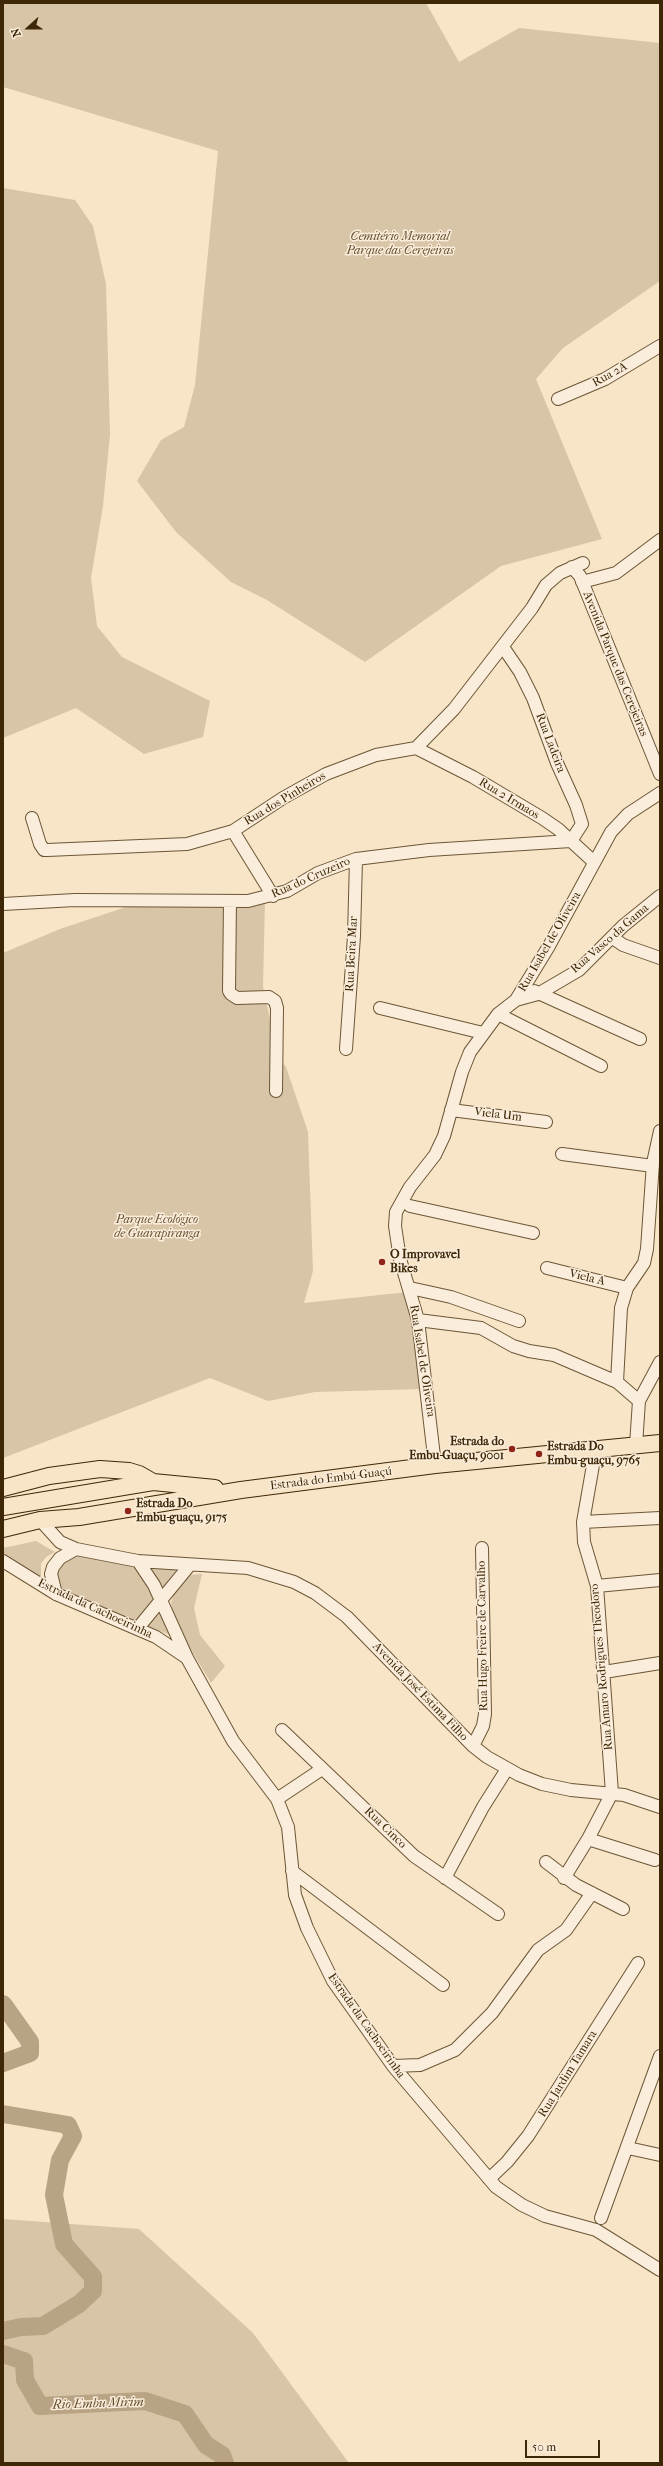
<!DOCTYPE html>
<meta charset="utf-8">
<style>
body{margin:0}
#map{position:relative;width:663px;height:2466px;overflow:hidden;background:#f8e4c7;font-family:"IM FELL French Canon",serif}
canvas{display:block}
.frame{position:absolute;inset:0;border:4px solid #3d2706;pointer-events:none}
.north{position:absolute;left:8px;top:8px;width:40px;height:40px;-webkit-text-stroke:3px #faeddb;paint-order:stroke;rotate:249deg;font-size:11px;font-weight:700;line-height:16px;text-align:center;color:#3d2706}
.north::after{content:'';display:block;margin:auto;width:14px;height:18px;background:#3d2706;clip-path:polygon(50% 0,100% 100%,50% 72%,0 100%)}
.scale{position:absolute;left:525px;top:2440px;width:75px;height:18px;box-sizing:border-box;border:2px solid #3d2706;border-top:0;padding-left:5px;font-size:12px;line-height:14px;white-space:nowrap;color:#3d2706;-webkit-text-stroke:3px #faeddb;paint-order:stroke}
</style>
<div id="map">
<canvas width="663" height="2466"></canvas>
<div class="frame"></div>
<div class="north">N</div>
<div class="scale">50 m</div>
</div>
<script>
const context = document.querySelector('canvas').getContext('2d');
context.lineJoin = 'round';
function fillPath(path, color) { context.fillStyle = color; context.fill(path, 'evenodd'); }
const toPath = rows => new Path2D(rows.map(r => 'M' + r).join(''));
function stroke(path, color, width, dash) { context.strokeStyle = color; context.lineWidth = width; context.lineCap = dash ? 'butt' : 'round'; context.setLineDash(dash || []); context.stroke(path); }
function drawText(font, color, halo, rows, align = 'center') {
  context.font = font + ' "IM FELL French Canon",serif'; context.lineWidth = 3; context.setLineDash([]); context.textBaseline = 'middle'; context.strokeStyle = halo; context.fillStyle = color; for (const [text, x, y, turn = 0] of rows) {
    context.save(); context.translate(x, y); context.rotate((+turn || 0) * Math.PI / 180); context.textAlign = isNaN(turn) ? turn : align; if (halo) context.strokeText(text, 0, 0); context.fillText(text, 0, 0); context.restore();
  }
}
fillPath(toPath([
 [3,3,426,3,459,62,519,28,660,43,660,281,563,348,536,379,602,539,501,566,365,662,267,600,231,582,176,532,137,481,161,440,184,427,195,385,218,151,3,87],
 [3,188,75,200,93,226,106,284,110,435,103,506,91,578,97,626,122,657,210,701,203,737,144,754,76,708,3,738],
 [265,899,263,987,278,1057,286,1067,308,1132,313,1271,304,1303,408,1292,422,1389,315,1392,268,1401,210,1378,3,1458,3,953,60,929,135,904],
 [36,1541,55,1552,46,1557,41,1564,41,1578,3,1553,3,1548],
 [78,1551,134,1562,160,1600,138,1628,60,1595,54,1568],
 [148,1568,158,1568,176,1570,161,1590],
 [202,1574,194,1608,200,1635,225,1666,211,1683,176,1625,171,1603,176,1586,190,1575],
 [159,1609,175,1637,148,1626],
 [3,2219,139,2229,253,2333,349,2463,3,2463]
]), '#d8c4a6');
stroke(toPath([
 [3,2004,30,2042,30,2053,3,2063],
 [3,2114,68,2125,73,2136,60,2160,54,2195,64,2244,93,2277,93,2291,79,2304,43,2326,21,2327,3,2331],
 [3,2354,24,2361,25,2380,40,2406,145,2401,185,2414,206,2445,222,2455,225,2463]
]), '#b8a485', 18);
const minor = toPath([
 [558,399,605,379,660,346],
 [572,567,580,576,660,774],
 [582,582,616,573,660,540],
 [416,748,473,777,542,818,558,829,594,862],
 [32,818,40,844,44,850,47,850,187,844,233,831,283,798,326,774,376,755,416,748,454,709,532,608,546,585,560,573,583,563],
 [233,831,273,896],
 [230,901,229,991,231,994,237,998,269,997,275,1001,277,1008,276,1091],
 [3,904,75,900,248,901,287,891,318,873,356,859,429,850,571,841,582,824,576,805,557,763,533,698,520,672,503,647],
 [613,938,623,945,660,958],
 [534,991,640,1039],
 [516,1000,538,994,579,970,623,926,660,896],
 [380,1008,483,1033],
 [498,1014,601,1066],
 [346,1049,354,936,356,859],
 [451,1110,546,1122],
 [562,1154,653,1166],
 [410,1206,533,1233],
 [547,1268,627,1288],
 [410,1288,451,1297,519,1321],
 [418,1320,481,1328,513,1346,529,1351,554,1355,617,1382,639,1401],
 [617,1382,621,1308,627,1288,644,1263,647,1249,653,1163,660,1131],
 [636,1445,639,1401,660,1362],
 [435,1465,418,1320,400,1259,395,1226,396,1212,410,1187,435,1155,444,1136,462,1072,470,1052,498,1014,516,1000,549,946,611,832,628,814,660,793],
 [40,1520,60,1542,76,1549,138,1561,248,1568,294,1582,315,1593,347,1617,473,1746,487,1757,519,1775,542,1784,571,1790,624,1795,660,1807],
 [583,1522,660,1518],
 [3,1561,56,1594,156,1637,187,1658],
 [138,1561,154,1585,187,1658,233,1741,277,1799,288,1827,295,1895,307,1928,333,1981,393,2066,496,2187,522,2205,545,2216,596,2230,660,2270],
 [597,1586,660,1580],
 [56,1594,51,1574,53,1567,60,1558,76,1549],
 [138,1628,189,1566],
 [604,1672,660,1663],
 [282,1730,414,1856,498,1914],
 [473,1746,483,1726,485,1714,482,1548],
 [277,1799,322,1769],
 [588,1839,655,1860],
 [546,1862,576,1885,623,1909],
 [292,1871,443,1985],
 [445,1878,483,1807,507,1769],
 [564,1878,588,1839,612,1793,597,1586,584,1542,583,1522,596,1448],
 [393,2066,420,2065,455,2050,492,2013,538,1950,566,1930,592,1893],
 [628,2148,660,2155],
 [489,2179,507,2162,528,2136,638,1963],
 [601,2218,660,2056]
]);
const major = toPath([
 [3,1488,49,1476,100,1469,129,1471,139,1474,153,1482],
 [3,1507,153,1482,215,1488],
 [3,1529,40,1520,79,1517,241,1490,435,1465,660,1443]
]);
stroke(minor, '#6c5636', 14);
stroke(major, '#3d2706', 18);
stroke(minor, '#faeddb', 12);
stroke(major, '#f8e4c7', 16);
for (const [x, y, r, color] of [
 [382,1262,4,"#8f2418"],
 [512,1449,4,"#8f2418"],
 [539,1454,4,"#8f2418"],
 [128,1511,4,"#8f2418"]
]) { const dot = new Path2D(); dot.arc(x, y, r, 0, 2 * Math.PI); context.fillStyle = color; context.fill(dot); stroke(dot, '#faeddb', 1.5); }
drawText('italic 12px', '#644e2e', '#faeddb', [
 ["Cemitério Memorial",400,237],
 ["Parque das Cerejeiras",400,251],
 ["Parque Ecológico",157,1220],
 ["de Guarapiranga",157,1234]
]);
drawText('12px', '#3d2706', '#faeddb', [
 ["Rua 2A",610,375,-29],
 ["Avenida Parque das Cerejeiras",615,664,68],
 ["Rua Ladeira",550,743,69],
 ["Rua dos Pinheiros",285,799,-31],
 ["Rua 2 Irmaos",509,799,31],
 ["Rua do Cruzeiro",311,878,-24],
 ["Rua Vasco da Gama",610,939,-41],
 ["Rua Isabel de Oliveira",550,942,-60],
 ["Rua Beira Mar",352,954,-87],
 ["Viela Um",498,1115,7],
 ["Viela A",587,1278,13],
 ["Rua Isabel de Oliveira",422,1361,81],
 ["Estrada do Embú-Guaçú",331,1479,-7],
 ["Estrada da Cachoeirinha",95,1609,25],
 ["Rua Hugo Freire de Carvalho",483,1636,-91],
 ["Rua Amaro Rodrigues Theodoro",602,1667,-95],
 ["Avenida José Estima Filho",420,1692,46],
 ["Rua Cinco",385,1828,44],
 ["Estrada da Cachoeirinha",366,2026,55],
 ["Rua Jardim Tamara",568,2074,-58]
]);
drawText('bold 12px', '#3d2706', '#faeddb', [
 ["O Improvavel",390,1255],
 ["Bikes",390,1269],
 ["Estrada do",504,1442,"right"],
 ["Embu-Guaçu, 9001",504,1456,"right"],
 ["Estrada Do",547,1447],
 ["Embu-guaçu, 9765",547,1461],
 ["Estrada Do",136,1504],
 ["Embu-guaçu, 9175",136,1518]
], 'left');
drawText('italic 13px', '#624c2c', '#faeddb', [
 ["Rio Embu Mirim",98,2404,-2]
]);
</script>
